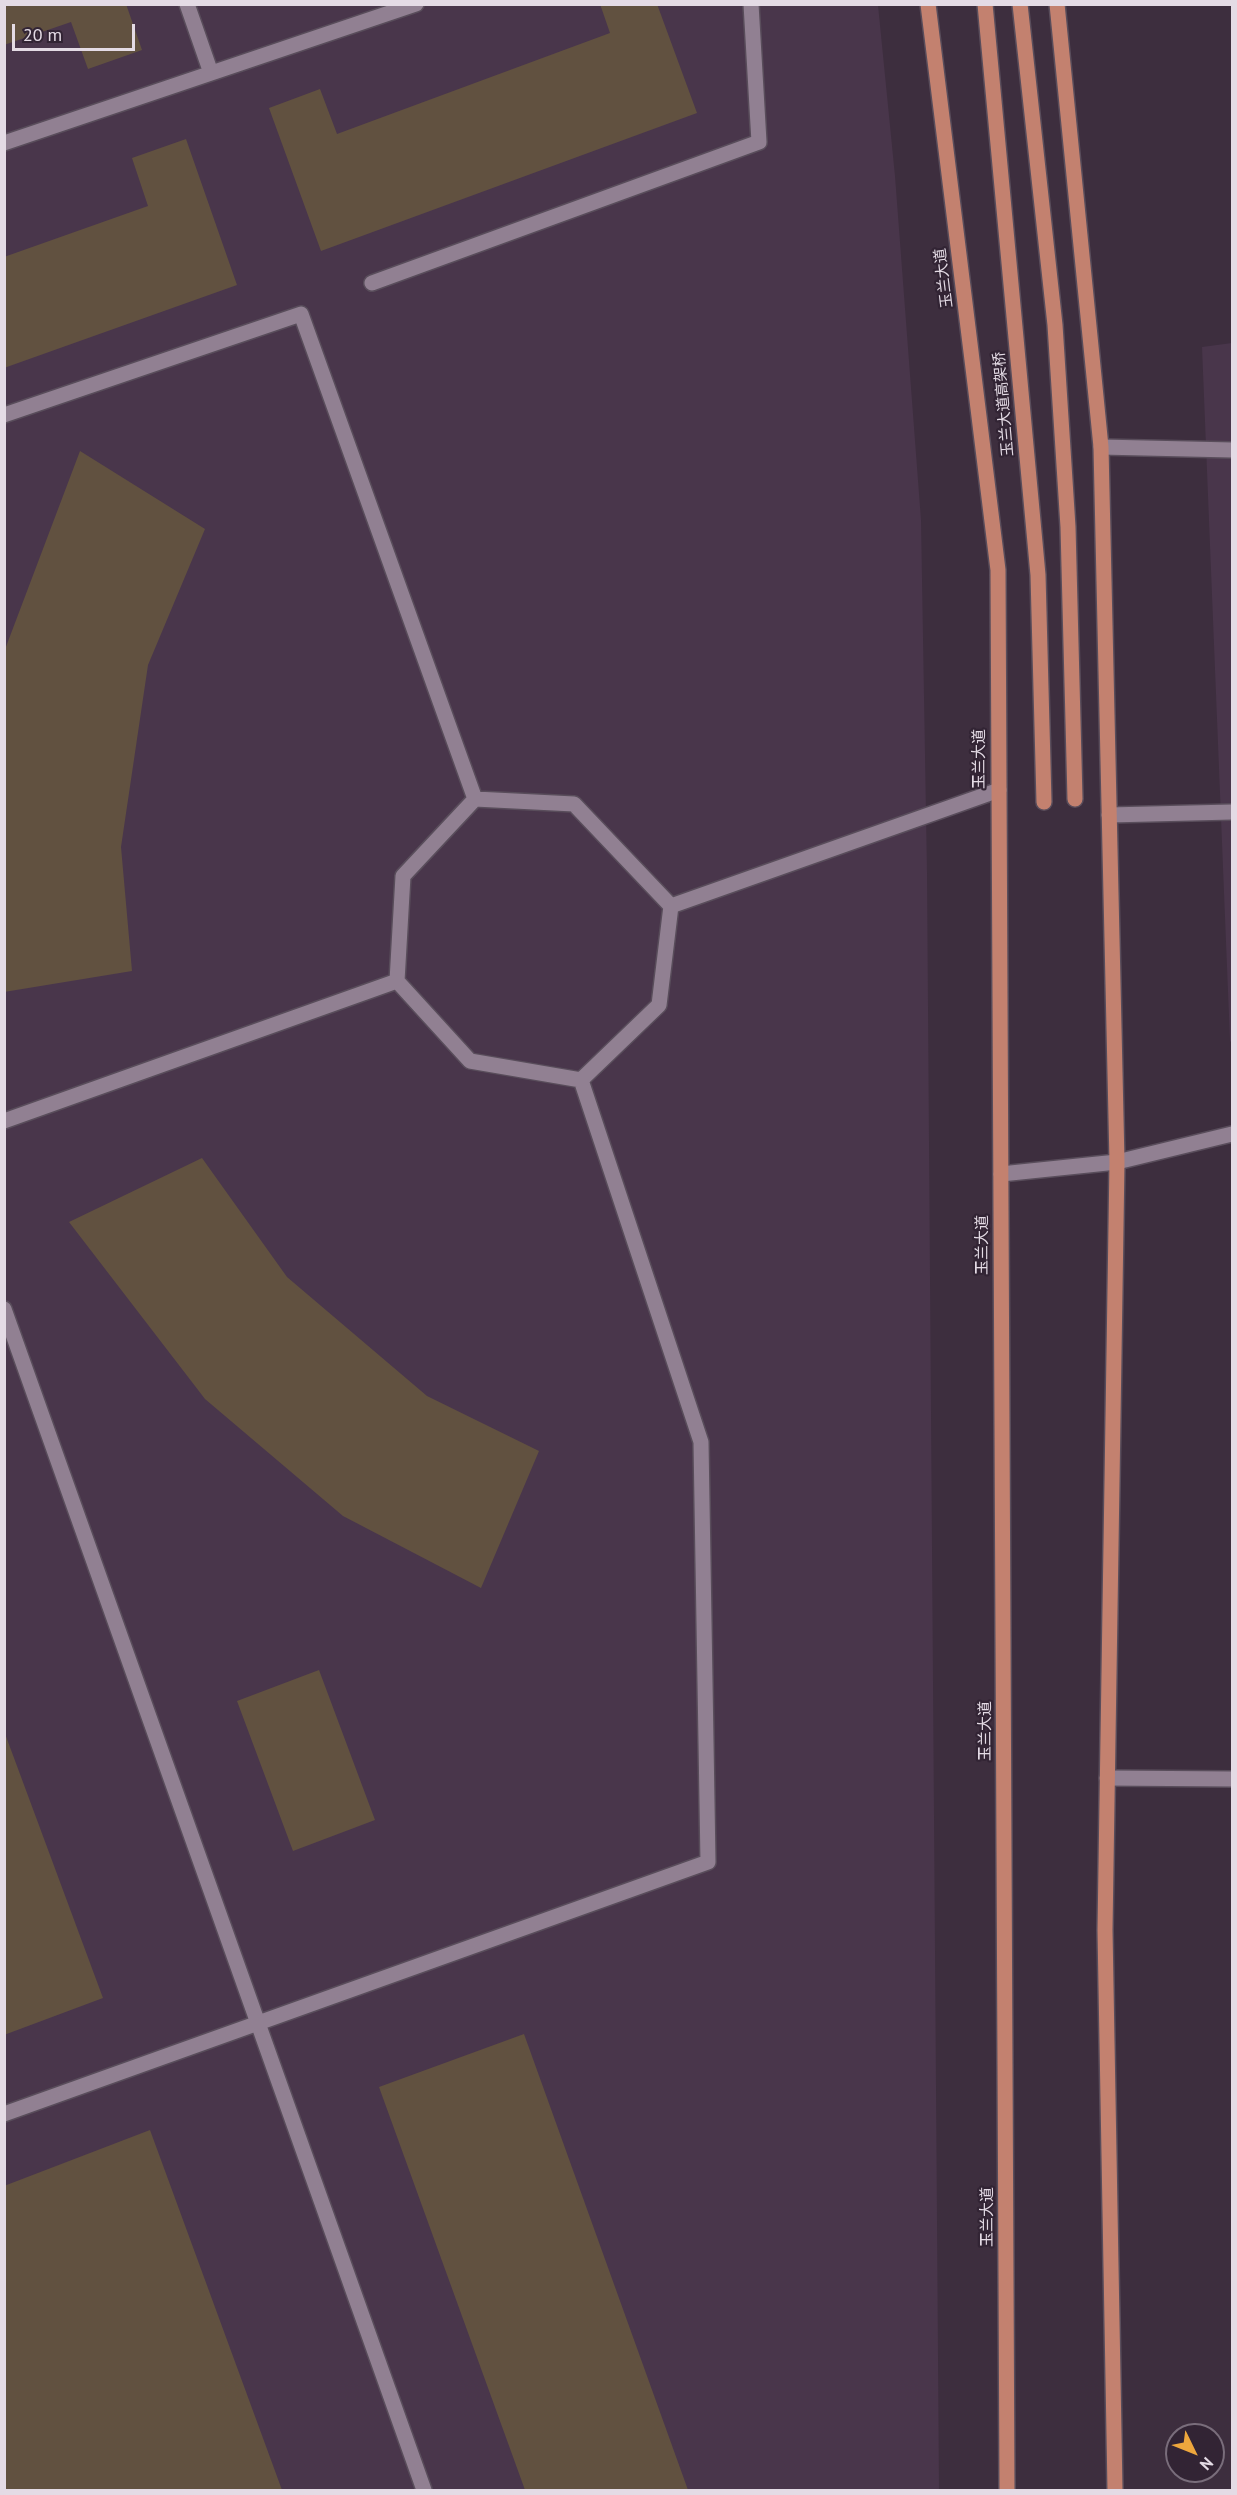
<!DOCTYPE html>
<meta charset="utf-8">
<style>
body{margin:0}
#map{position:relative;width:1237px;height:2495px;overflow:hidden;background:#3d2e3e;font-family:"PT Sans",sans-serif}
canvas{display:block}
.frame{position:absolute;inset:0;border:6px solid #e4dbe5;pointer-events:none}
.north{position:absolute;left:1165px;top:2423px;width:60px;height:60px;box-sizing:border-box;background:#322434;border:2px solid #796d7b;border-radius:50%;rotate:133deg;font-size:16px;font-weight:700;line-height:24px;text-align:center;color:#e4dbe5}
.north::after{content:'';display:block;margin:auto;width:21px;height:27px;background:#eea73d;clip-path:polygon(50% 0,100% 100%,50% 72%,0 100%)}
.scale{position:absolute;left:12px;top:24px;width:123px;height:27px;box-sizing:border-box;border:3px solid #e4dbe5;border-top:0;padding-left:8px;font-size:18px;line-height:21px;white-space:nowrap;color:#e4dbe5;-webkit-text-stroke:4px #322434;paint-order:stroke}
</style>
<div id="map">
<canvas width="1237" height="2495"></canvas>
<div class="frame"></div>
<div class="north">N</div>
<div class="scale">20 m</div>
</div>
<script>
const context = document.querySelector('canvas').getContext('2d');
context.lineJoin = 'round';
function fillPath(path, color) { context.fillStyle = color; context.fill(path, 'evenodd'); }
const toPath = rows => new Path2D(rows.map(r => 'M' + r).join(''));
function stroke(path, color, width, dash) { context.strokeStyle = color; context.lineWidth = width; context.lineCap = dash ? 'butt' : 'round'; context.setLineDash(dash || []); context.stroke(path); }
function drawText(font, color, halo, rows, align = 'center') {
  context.font = font + ' "PT Sans","Noto Sans SC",sans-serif'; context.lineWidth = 4.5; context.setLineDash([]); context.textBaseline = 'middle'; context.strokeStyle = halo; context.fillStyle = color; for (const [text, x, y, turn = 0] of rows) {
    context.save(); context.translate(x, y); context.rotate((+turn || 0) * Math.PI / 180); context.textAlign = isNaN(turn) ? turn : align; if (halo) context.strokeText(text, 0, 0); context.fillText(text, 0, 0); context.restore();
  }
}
fillPath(toPath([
 [5,5,878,5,895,176,921,520,927,872,939,2490,5,2490],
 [1232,343,1232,1043,1230,1041,1202,347]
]), '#49364b');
fillPath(toPath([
 [4,4,126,4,142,50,88,69,71,22,4,45],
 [600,4,657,4,697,113,321,251,269,108,320,89,337,134,610,33],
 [186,139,237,285,4,368,4,257,148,206,132,158],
 [80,451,205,529,148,665,121,847,132,971,4,992,4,652],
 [202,1158,287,1277,427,1396,539,1451,481,1588,343,1516,205,1399,69,1222],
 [319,1670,375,1820,293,1851,237,1701],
 [4,1731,103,1998,4,2035],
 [524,2034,688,2490,525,2490,379,2087],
 [150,2130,282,2490,4,2490,4,2186]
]), '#615140');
const service = toPath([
 [187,4,211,73],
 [4,143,416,4],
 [372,283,759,142,751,4],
 [4,415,301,314,475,799],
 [1101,447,1232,450],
 [1109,815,1232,812],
 [671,906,574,804,475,799,403,876,397,981,470,1061,581,1080,659,1005,671,906,999,790],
 [4,1121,397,981],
 [4,1309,424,2490],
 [1107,1778,1232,1779],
 [4,2114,708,1862,701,1442,581,1080]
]);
const minor = toPath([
 [1001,1174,1117,1162,1232,1134]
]);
const primary = toPath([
 [928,4,998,570,1007,2490],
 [985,4,1038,575,1044,802],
 [1020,4,1055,325,1068,527,1075,799],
 [1057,4,1101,447,1117,1162,1105,1930,1115,2490]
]);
stroke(service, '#594d5b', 18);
stroke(minor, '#594d5b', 18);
stroke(primary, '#594d5b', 18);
stroke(service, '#918092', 15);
stroke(minor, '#918092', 15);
stroke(primary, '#c3816f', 15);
drawText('15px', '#e4dbe5', '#322434', [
 ["玉兰大道",944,278,-97],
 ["玉兰大道高架桥",1004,404,-95],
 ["玉兰大道",980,759,-90],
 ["玉兰大道",983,1245,-90],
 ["玉兰大道",986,1731,-90],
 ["玉兰大道",988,2217,-90]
]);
</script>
